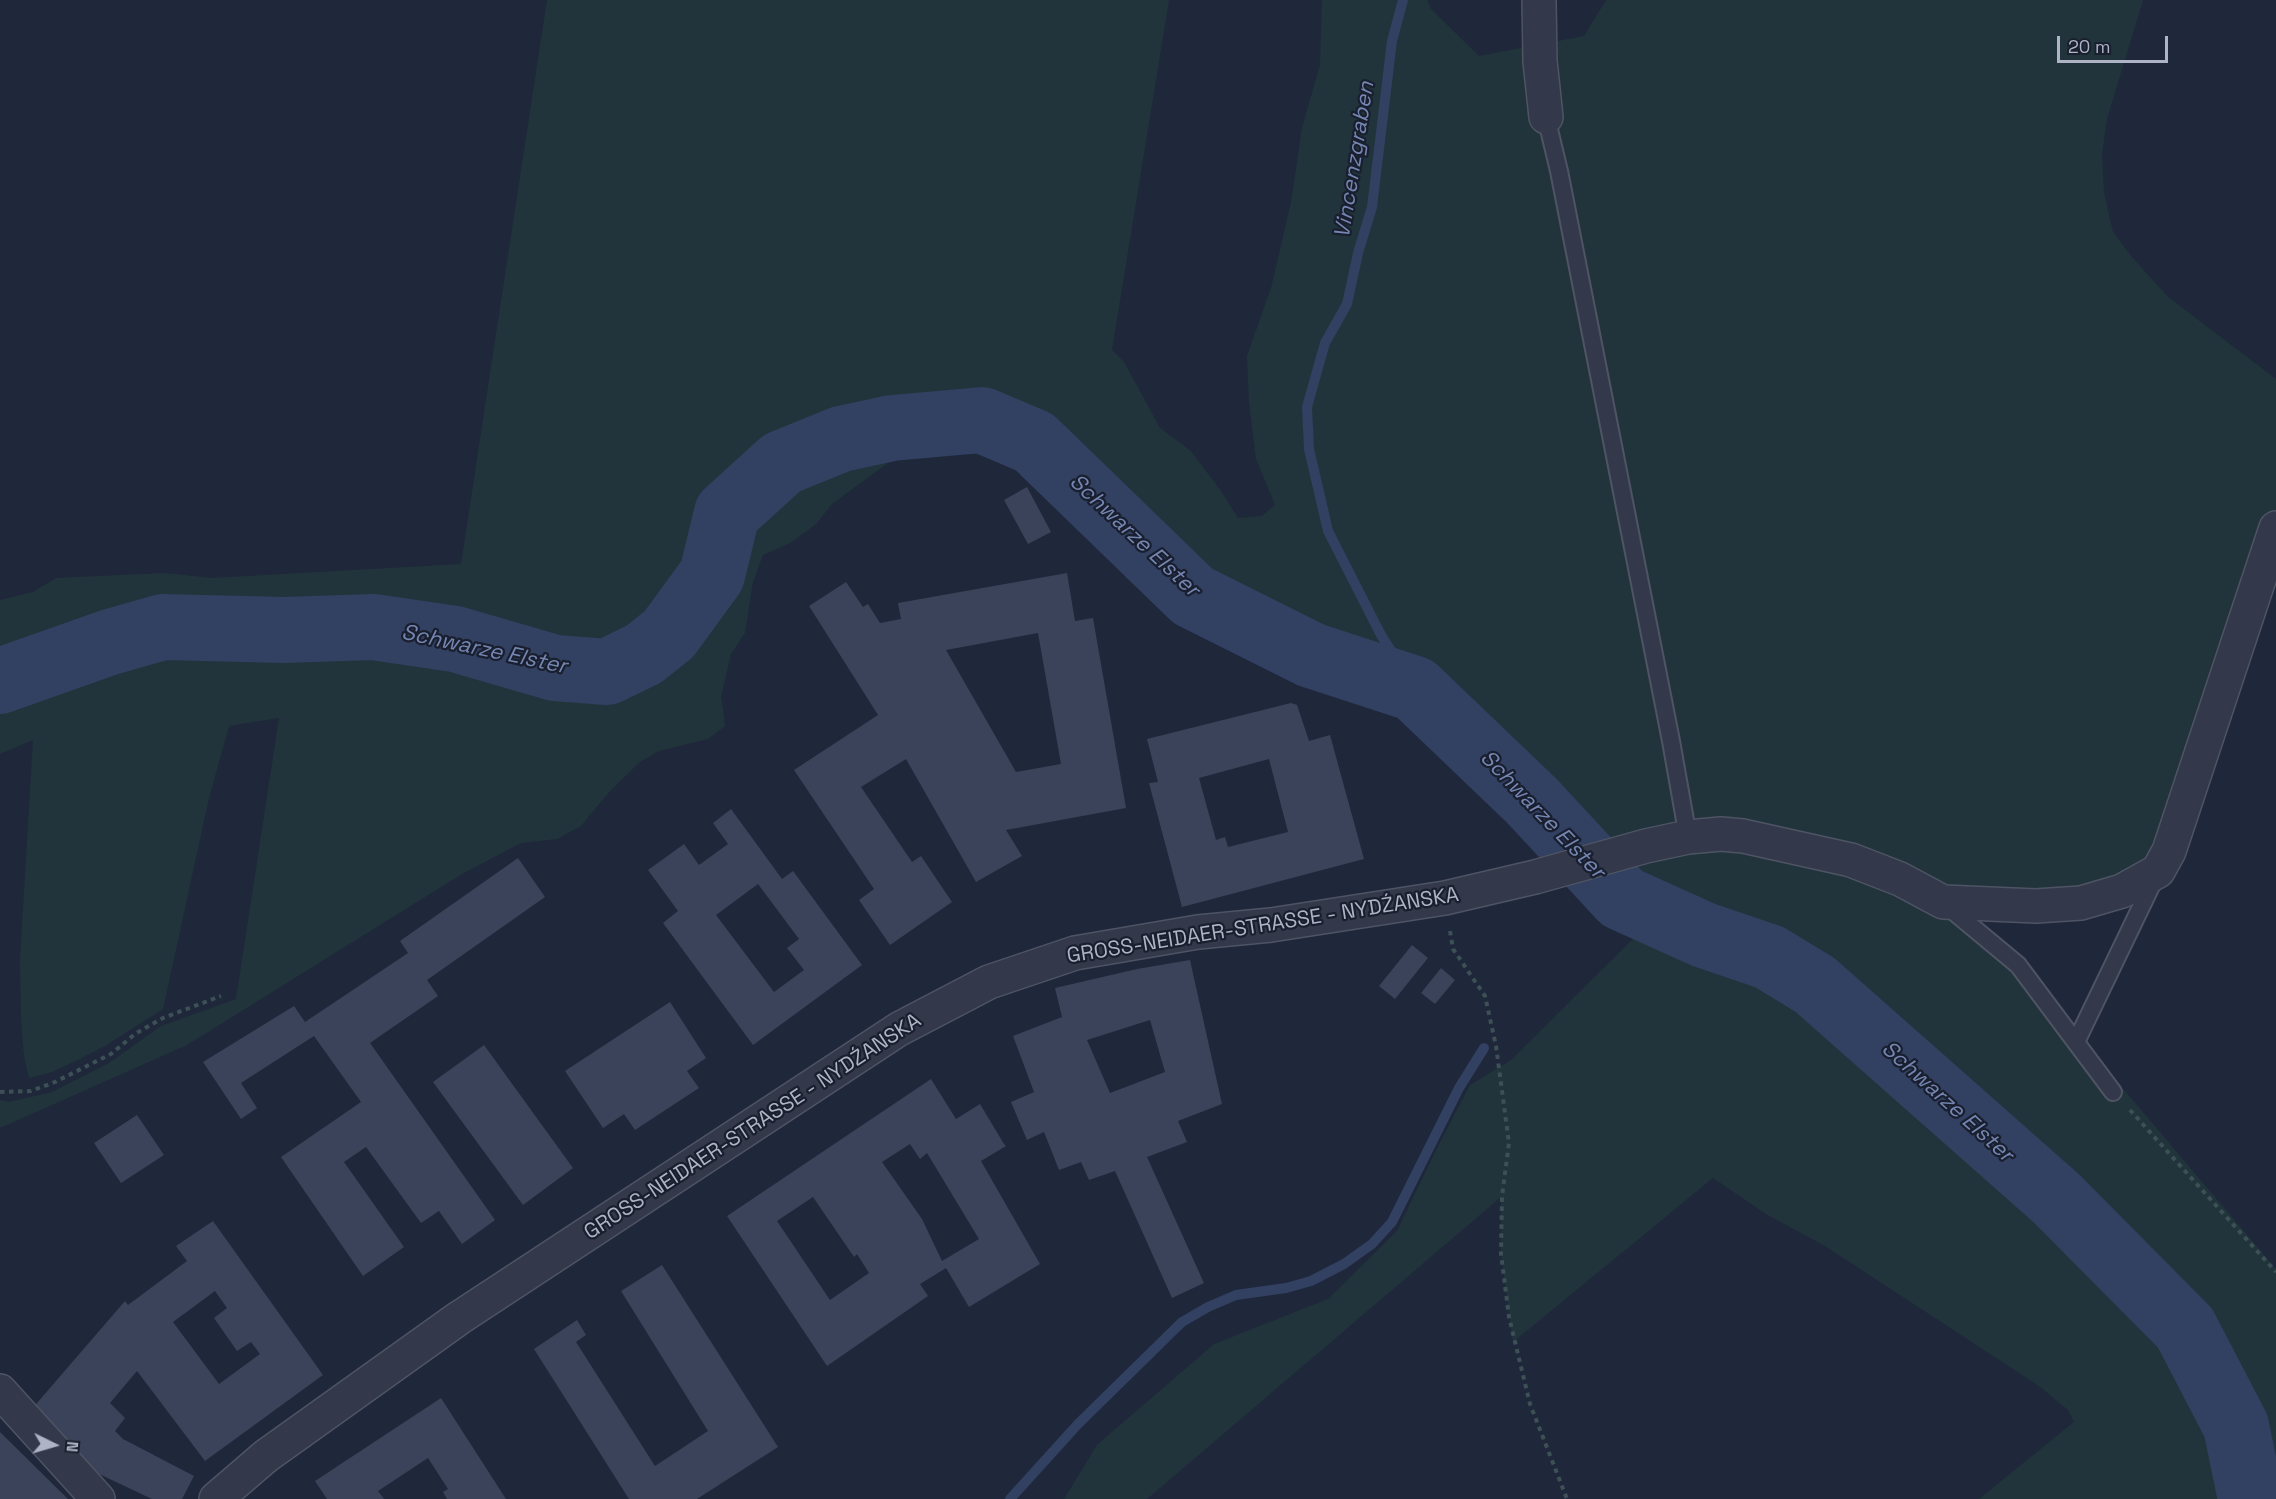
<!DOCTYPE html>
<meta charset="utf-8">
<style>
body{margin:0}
#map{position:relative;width:2276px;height:1499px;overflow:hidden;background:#1f273a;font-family:"Space Grotesk",sans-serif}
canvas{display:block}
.north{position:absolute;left:24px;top:1415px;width:60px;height:60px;-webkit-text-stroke:4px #191f2e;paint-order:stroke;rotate:95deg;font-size:16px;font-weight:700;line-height:24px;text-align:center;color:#aeb4c6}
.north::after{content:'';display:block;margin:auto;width:21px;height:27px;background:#aeb4c6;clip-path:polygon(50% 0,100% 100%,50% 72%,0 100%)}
.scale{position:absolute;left:2057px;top:36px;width:111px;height:27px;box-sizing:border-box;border:3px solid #aeb4c6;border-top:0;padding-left:8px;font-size:18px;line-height:21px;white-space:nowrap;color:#aeb4c6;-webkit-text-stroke:4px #191f2e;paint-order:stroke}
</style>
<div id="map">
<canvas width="2276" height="1499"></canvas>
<div class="north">N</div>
<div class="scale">20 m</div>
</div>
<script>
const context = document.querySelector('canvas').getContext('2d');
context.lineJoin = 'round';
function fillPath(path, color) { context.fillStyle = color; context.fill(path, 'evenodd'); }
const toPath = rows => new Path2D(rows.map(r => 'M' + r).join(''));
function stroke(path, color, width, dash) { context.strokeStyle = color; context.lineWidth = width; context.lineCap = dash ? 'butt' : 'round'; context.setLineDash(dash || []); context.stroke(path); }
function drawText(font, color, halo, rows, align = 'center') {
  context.font = font + ' "Space Grotesk",sans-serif'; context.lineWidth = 4.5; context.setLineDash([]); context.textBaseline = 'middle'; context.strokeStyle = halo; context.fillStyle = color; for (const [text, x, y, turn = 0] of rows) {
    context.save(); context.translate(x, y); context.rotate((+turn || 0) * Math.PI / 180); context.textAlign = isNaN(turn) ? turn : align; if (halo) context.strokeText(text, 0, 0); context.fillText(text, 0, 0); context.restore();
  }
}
fillPath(toPath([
 [547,0,1169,0,1112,350,1124,362,1160,428,1191,451,1221,491,1238,518,1262,516,1275,505,1256,459,1249,402,1247,356,1271,288,1291,202,1302,128,1320,65,1322,0,1427,0,1431,9,1479,56,1584,36,1606,0,2143,0,2107,119,2102,155,2104,193,2113,232,2131,256,2168,297,2276,379,2276,528,2182,814,2122,891,1944,903,2086,1045,2276,1269,2276,1499,1979,1499,2074,1422,2068,1410,2039,1386,1825,1246,1766,1214,1713,1178,1513,1342,1501,1254,1501,1197,1147,1499,1064,1499,1097,1445,1214,1344,1328,1299,1397,1231,1435,1152,1470,1085,1511,1060,1656,916,1622,898,1532,801,1415,689,1311,655,1193,596,1034,442,982,420,918,441,832,504,816,524,790,543,763,555,753,582,745,633,731,654,721,696,725,726,708,739,659,751,640,762,610,791,581,826,557,839,521,843,462,874,187,1045,0,1128,0,1100,9,1102,52,1092,109,1063,161,1026,236,999,279,718,229,726,209,798,163,1009,108,1044,80,1059,52,1072,29,1078,24,1056,21,1019,20,960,33,740,0,754,0,600,33,592,56,578,165,573,212,578,461,564]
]), '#21343b');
stroke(toPath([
 [1403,0,1392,41,1372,207,1358,253,1347,304,1325,343,1307,407,1309,449,1328,531,1381,635,1415,689],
 [1010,1499,1078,1424,1182,1322,1208,1307,1236,1295,1286,1288,1311,1281,1344,1264,1372,1244,1392,1222,1459,1088,1484,1048]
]), '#324062', 10);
stroke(toPath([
 [0,681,110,642,163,627,284,630,373,627,455,639,555,668,607,672,644,654,669,634,712,575,727,513,782,463,841,439,892,428,982,420,1034,442,1193,596,1311,655,1415,689,1532,801,1622,898,1704,935,1769,957,1815,985,2056,1198,2185,1328,2236,1426,2251,1499]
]), '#324062', 66);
fillPath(toPath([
 [1027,487,1051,532,1028,544,1004,500],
 [1067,573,1075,621,1093,618,1126,808,1006,830,1022,856,976,882,906,759,861,787,912,862,921,856,952,902,890,945,859,900,874,889,794,770,878,715,809,606,846,582,863,607,868,604,880,623,901,619,898,603],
 [1038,633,1061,764,1016,772,946,650],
 [1291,703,1297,705,1309,741,1330,735,1364,859,1182,907,1149,783,1158,782,1147,739],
 [1269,759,1288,832,1228,847,1225,837,1216,840,1199,778],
 [731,809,782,879,793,871,862,965,753,1045,663,923,678,911,648,870,684,844,699,865,728,844,713,823],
 [758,884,799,939,787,948,804,970,774,992,716,915],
 [518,858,545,897,427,980,438,996,370,1043,495,1220,462,1244,439,1211,421,1223,366,1147,344,1162,404,1247,363,1276,281,1157,361,1102,314,1036,241,1083,257,1108,241,1119,203,1062,294,1006,305,1022,408,953,400,941],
 [1412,945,1428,958,1395,999,1379,986],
 [1190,960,1222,1104,1178,1121,1187,1142,1147,1157,1204,1283,1172,1298,1115,1171,1089,1180,1081,1162,1059,1170,1044,1132,1027,1140,1011,1102,1034,1092,1013,1036,1062,1017,1055,988,1137,969],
 [1150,1020,1165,1072,1110,1093,1087,1040],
 [1441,968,1455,980,1435,1004,1421,993],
 [670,1002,706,1058,687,1071,699,1088,635,1130,624,1114,603,1128,565,1071],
 [484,1045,573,1168,523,1205,433,1082],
 [931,1079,956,1119,980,1104,1004,1144,1006,1146,981,1161,1040,1264,969,1307,946,1268,920,1284,928,1296,827,1366,727,1216],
 [910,1144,920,1159,927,1153,979,1239,942,1261,922,1219,882,1162],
 [813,1197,854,1257,857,1254,869,1273,830,1300,777,1221],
 [137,1115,164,1155,121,1183,94,1143],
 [213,1221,323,1375,205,1461,137,1371,110,1403,125,1418,115,1431,123,1439,194,1476,182,1499,152,1499,97,1473,31,1410,125,1301,128,1305,187,1261,176,1246],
 [215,1291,227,1308,214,1318,237,1351,251,1342,260,1354,219,1384,173,1322],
 [662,1265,778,1447,697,1499,629,1499,534,1349,577,1320,586,1335,576,1342,655,1466,708,1431,621,1291],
 [441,1398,506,1499,447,1499,443,1492,448,1489,428,1458,378,1491,384,1499,327,1499,315,1481],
 [0,1432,68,1499,0,1499]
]), '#3b435a');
const lane = toPath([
 [1546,117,1559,171,1671,741,1688,837],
 [1947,906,2018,965,2113,1092],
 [2076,1042,2155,878]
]);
const street = toPath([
 [1539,0,1540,61,1546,117],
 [0,1391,98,1499],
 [216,1499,266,1456,459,1318,899,1029,989,982,1075,953,1198,932,1271,925,1445,898,1535,877,1646,846,1688,837,1721,834,1743,836,1851,860,1900,879,1943,902,2036,906,2081,903,2122,891,2158,871,2169,851,2276,528]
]);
stroke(lane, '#4e5464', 20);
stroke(street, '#4e5464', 36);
stroke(toPath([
 [1450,931,1453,949,1485,996,1496,1046,1509,1143,1502,1196,1501,1254,1509,1317,1530,1404,1567,1499],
 [0,1092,31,1091,55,1082,111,1054,135,1034,163,1018,221,996],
 [2130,1110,2276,1272]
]), '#3c5055', 4, [4.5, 4.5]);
stroke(lane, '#33394a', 16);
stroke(street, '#33394a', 33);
drawText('21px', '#aeb4c6', '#191f2e', [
 ["GROSS-NEIDAER-STRASSE - NYDŹANSKA",1263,926,-9],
 ["GROSS-NEIDAER-STRASSE - NYDŹANSKA",753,1127,-33]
]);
drawText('italic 22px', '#7486b1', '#191f2e', [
 ["Vincenzgraben",1355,160,-81],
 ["Schwarze Elster",1134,536,43],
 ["Schwarze Elster",484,650,12],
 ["Schwarze Elster",1542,815,46],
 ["Schwarze Elster",1947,1102,42]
]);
</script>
